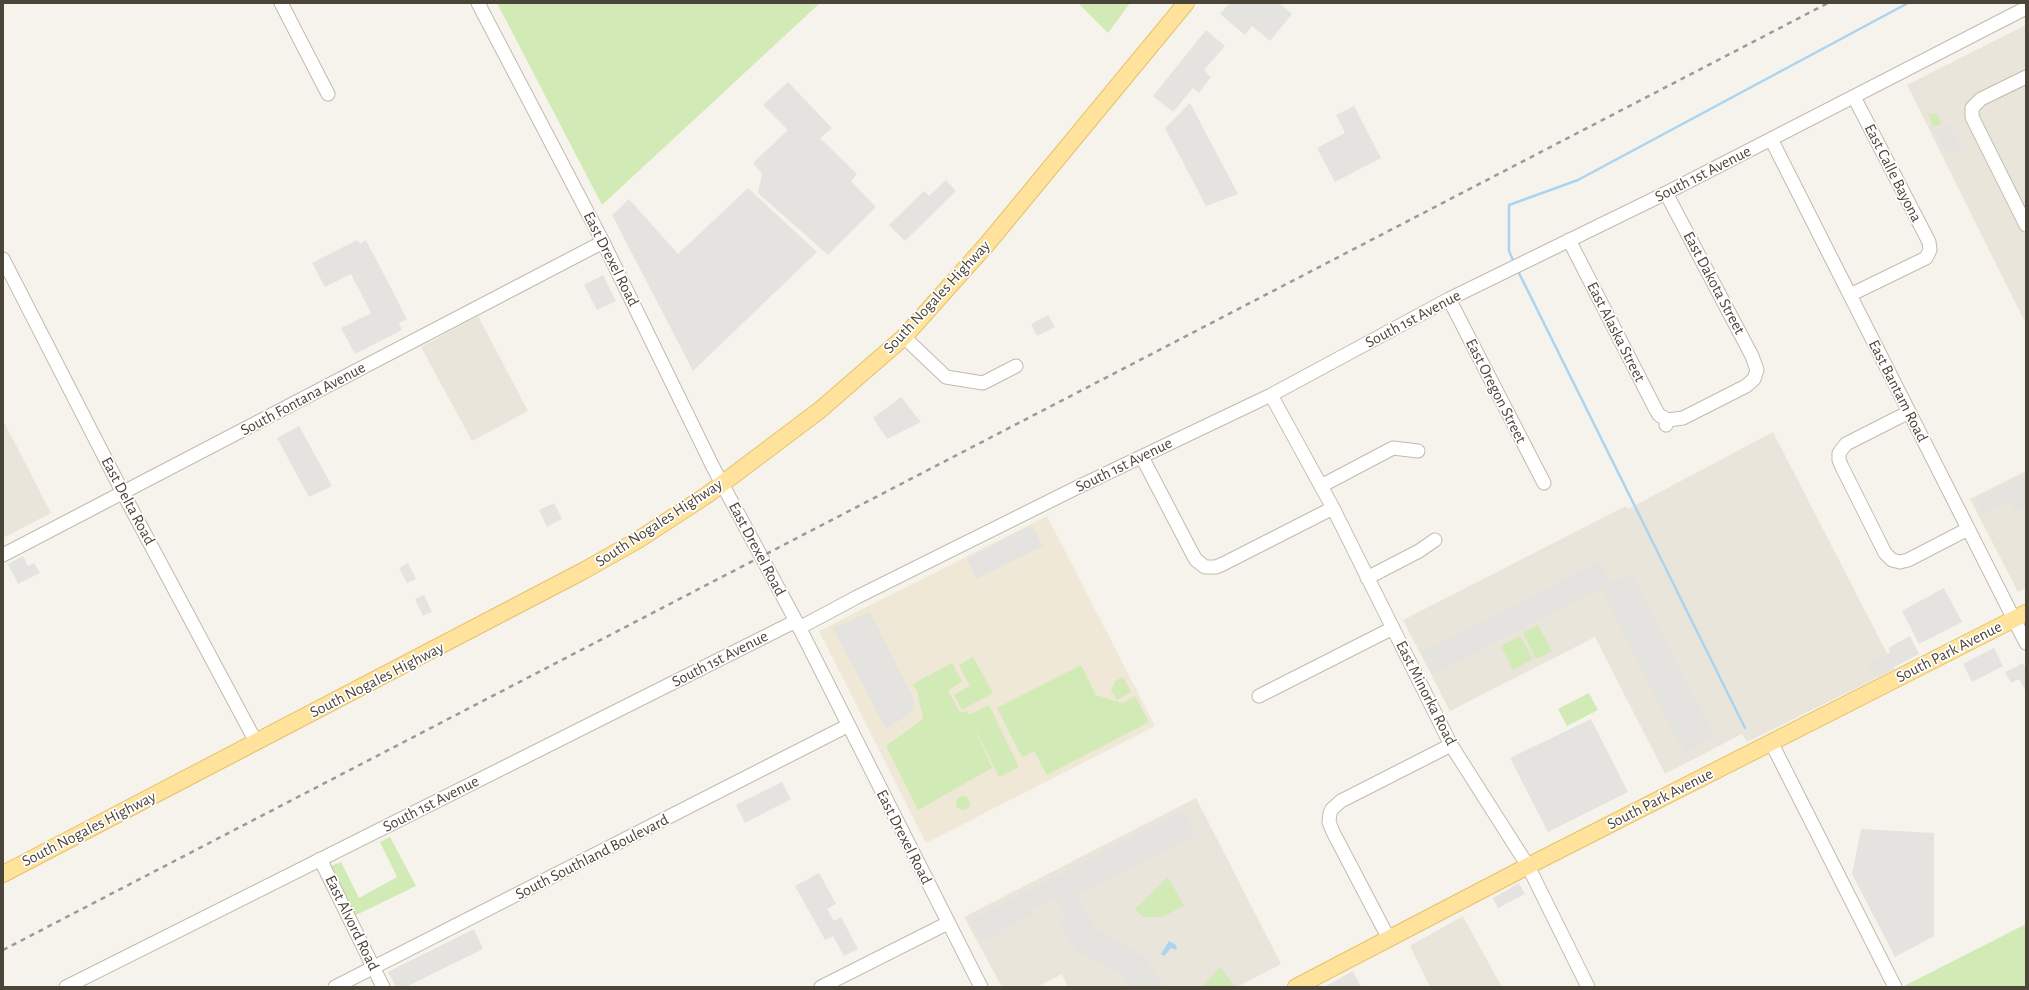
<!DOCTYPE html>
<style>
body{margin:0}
#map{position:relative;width:2029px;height:990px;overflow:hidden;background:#f6f3ec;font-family:"Alegreya Sans",sans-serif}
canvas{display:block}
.frame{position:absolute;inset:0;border:4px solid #4b4439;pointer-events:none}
</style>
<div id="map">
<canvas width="2029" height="990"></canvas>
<div class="frame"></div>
</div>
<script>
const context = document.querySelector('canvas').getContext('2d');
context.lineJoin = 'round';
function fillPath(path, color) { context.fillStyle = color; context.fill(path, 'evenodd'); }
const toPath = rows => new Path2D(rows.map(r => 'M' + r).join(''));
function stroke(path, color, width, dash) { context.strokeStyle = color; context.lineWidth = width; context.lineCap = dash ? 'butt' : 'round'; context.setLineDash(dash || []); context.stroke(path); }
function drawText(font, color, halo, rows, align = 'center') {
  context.font = font + ' "Alegreya Sans",sans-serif'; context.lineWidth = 3.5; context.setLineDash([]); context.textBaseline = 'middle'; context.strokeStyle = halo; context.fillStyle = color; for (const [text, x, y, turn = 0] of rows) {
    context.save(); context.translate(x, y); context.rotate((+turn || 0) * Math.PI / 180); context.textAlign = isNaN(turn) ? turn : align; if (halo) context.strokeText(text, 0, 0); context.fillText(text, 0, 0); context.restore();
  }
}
fillPath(toPath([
 [2026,25,2026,324,1907,85],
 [478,316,528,411,472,441,421,347],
 [3,420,51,513,3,538],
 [1773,432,1895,669,1747,742,1742,734,1665,774,1595,637,1450,711,1403,620,1626,506,1628,509],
 [2026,471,2026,588,2018,592,1970,499],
 [1196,798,1281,964,1237,987,1068,987,1062,974,1037,987,1002,987,964,917],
 [1463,916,1495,975,1502,987,1430,987,1410,946]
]), '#eae5da');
fillPath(toPath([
 [1353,971,1361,987,1324,987]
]), '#e6e2dd');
fillPath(toPath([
 [1047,516,1155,726,926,843,819,631]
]), '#efe8d6');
fillPath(toPath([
 [497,3,820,3,602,205],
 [1078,3,1130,3,1108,33],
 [1928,113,1937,115,1942,124,1933,127],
 [1538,625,1552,651,1536,659,1523,633],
 [1520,636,1533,659,1513,670,1501,646],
 [973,657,993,693,962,710,954,695,970,686,959,665],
 [952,663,962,681,948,691,960,712,967,711,969,715,989,705,1019,767,999,777,973,724,992,768,918,810,886,746,923,719,917,691,913,684],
 [1081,665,1096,695,1122,703,1135,696,1149,722,1047,775,1034,751,1022,757,997,708],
 [1123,677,1131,692,1117,700,1111,690,1115,681],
 [1589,693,1598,710,1567,726,1558,709],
 '956 803a7 7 0 1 1 14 0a7 7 0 1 1-14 0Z',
 [390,837,416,886,354,916,328,867,341,862,359,898,397,877,380,842],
 [1168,877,1184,906,1162,917,1143,917,1135,909],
 [2026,924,2026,987,1902,987],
 [1220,967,1234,985,1231,987,1202,987]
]), '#d2eab5');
fillPath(toPath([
 [1230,3,1279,3,1292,14,1270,41,1252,26,1245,35,1220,14],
 [1206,30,1225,46,1204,70,1211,77,1199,93,1193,88,1173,112,1153,96],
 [788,82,832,128,820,138,857,174,851,181,876,207,828,255,758,193,762,174,753,163,788,130,763,105],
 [1190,103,1238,194,1206,206,1165,128],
 [1354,106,1381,158,1335,182,1317,148,1345,133,1336,115],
 [1949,124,1961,148,1946,155,1934,131],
 [946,180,956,191,905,241,889,225,924,191,929,196],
 [748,188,817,252,693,371,612,215,629,199,678,254],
 [357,240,360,244,366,240,407,319,399,323,402,330,355,354,341,328,371,313,351,274,325,287,312,263],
 [603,275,616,301,597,310,584,285],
 [1048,315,1055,327,1037,336,1031,324],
 [901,397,921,422,887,439,873,418],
 [299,426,332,486,309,497,277,438],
 [2026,475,2026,507,2016,512,2010,501,1982,515,1975,500],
 [554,503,562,519,547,527,539,510],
 [1031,525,1043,546,976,579,967,559],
 [23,556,28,566,34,563,40,573,18,584,8,564],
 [1599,561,1611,583,1631,573,1714,734,1685,754,1601,588,1433,675,1421,653],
 [408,563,416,579,407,583,399,568],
 [1944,588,1962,622,1919,644,1902,611],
 [424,595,432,612,423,616,415,599],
 [870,612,914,700,912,712,886,729,833,628],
 [1910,636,1919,654,1875,677,1868,663,1890,652,1888,648],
 [1994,648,2003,666,1972,682,1963,664],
 [2023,663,2026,669,2026,692,2019,679,2011,683,2005,672],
 [1591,719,1628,792,1548,832,1510,758],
 [782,782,791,799,745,823,736,805],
 [1184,811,1196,834,1078,893,1075,892,1096,929,1146,958,1163,987,1129,987,1120,971,1117,973,1075,949,1058,920,1066,915,1056,897,1031,909,1033,914,982,942,970,920],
 [1861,829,1934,833,1934,936,1895,957,1852,874],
 [819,873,836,904,827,909,834,921,841,917,858,949,844,956,833,936,825,940,795,886],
 [1519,883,1525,894,1498,908,1493,898],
 [474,929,483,949,406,987,396,987,388,972]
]), '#e5e3e0');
fillPath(toPath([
 [1169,941,1176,945,1177,950,1171,948,1164,956,1161,954]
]), '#a9d4f2');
stroke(toPath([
 [1513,260,1509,251,1509,205,1578,180,1908,3],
 [1519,273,1745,728]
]), '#a9d4f2', 2.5);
const minor = toPath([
 [281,3,328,94],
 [478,3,603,242,713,467,796,621,981,987],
 [2026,77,1981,99,1972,108,1972,117,2026,225],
 [1854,97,1929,242,1930,250],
 [1771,139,2026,643],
 [1666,193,1752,356,1757,370,1754,379,1746,386,1683,418,1668,420],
 [1569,240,1656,410,1659,415,1668,420,1666,425],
 [3,259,123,493,256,742],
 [1850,295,1926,258,1930,250],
 [1449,299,1544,483],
 [904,337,946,377,983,383,1016,366],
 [1271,395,1333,508,1451,745,1528,866,1588,987],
 [1909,412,1846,444,1839,453,1839,460,1842,467,1885,553,1892,560,1900,562,1908,560,1968,529],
 [1142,457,1191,551,1196,560,1205,567,1216,567,1223,564,1333,508],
 [1321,486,1393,448,1418,451],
 [3,555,603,242],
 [1367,578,1419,551,1435,540],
 [799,628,857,597,1078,487,1271,395,1449,299,1666,193,2026,8],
 [1259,696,1393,628],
 [1771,742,1895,987],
 [320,859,383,987],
 [1389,939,1333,832,1329,822,1330,813,1332,809,1341,801,1451,745],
 [66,987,796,621],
 [335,987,847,726],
 [821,987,948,923]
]);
const major = toPath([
 [3,874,583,571,638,540,707,495,820,410,904,337,988,243,1186,3],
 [1296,987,1528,866,2026,613]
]);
stroke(minor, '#c2bbae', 15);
stroke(major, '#e6c16a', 18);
stroke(minor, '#fff', 13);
stroke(major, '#ffe39c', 16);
stroke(toPath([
 [3,950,1828,3]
]), '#9a9a9a', 2.5, [5, 5]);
drawText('16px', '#4b4439', '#fff', [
 ["East Calle Bayona",1893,173,63],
 ["South 1st Avenue",1703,174,-27],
 ["East Drexel Road",611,259,63],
 ["East Dakota Street",1714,283,62],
 ["South Nogales Highway",937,297,-47],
 ["South 1st Avenue",1413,319,-28],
 ["East Alaska Street",1616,332,63],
 ["East Oregon Street",1496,391,63],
 ["East Bantam Road",1898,391,63],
 ["South Fontana Avenue",303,399,-28],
 ["South 1st Avenue",1124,465,-26],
 ["East Delta Road",128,501,62],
 ["South Nogales Highway",659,523,-33],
 ["East Drexel Road",757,549,62],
 ["South Park Avenue",1949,652,-27],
 ["South 1st Avenue",720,659,-27],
 ["South Nogales Highway",377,680,-27],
 ["East Minorka Road",1426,693,63],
 ["South Park Avenue",1660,799,-27],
 ["South 1st Avenue",431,804,-27],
 ["South Nogales Highway",89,829,-27],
 ["East Drexel Road",904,837,63],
 ["South Southland Boulevard",592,857,-27],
 ["East Alvord Road",352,923,64]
]);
</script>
